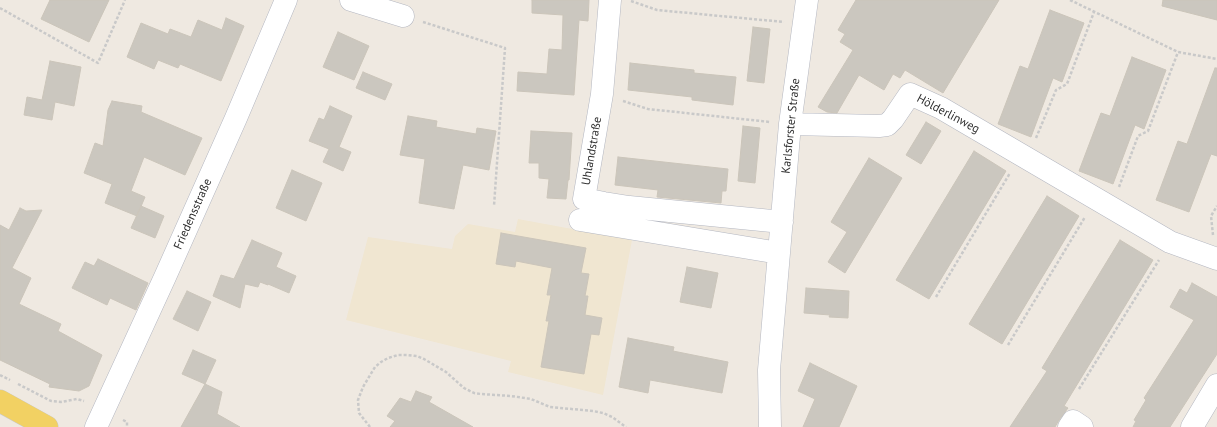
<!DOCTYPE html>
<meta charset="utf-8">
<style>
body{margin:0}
canvas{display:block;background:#efe9e1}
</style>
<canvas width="1217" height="427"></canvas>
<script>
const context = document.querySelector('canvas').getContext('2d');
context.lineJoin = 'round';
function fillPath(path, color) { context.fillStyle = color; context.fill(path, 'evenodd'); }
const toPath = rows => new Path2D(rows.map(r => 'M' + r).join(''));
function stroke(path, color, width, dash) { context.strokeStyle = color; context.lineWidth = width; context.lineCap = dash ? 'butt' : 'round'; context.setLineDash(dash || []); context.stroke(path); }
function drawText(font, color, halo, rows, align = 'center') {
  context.font = font + ' "PT Sans",sans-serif'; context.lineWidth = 3; context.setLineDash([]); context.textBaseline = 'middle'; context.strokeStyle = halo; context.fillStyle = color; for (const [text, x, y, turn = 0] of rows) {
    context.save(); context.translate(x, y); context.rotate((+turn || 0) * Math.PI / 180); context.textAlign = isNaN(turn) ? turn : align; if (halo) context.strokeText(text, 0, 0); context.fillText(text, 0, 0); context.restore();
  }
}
fillPath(toPath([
 [518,219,632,240,603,395,508,372,511,361,346,320,368,237,452,249,455,236,468,224,515,232]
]), '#f0e6d1');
const building = toPath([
 [50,0,109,0,89,42,41,19,50,0],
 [532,0,589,0,588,21,579,20,574,95,517,91,518,72,547,74,549,49,562,50,563,15,532,13,532,0],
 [856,0,999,0,943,93,905,70,900,78,893,74,884,90,859,75,837,113,827,112,818,107,853,50,840,42,845,34,838,30,856,0],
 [1163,0,1217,0,1217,20,1162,6,1163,0],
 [1050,10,1084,23,1062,82,1053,78,1031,137,998,124,1020,66,1028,69,1050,10],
 [226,18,244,26,221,81,180,64,178,68,158,60,154,69,127,57,141,23,168,34,170,29,191,37,198,20,222,30,226,18],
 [753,27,770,29,764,83,747,81,753,27],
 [338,32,369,46,354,80,323,67,338,32],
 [1132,57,1166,70,1144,129,1135,125,1113,184,1079,171,1101,113,1110,116,1132,57],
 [50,61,81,67,74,106,55,102,52,120,24,115,27,97,42,100,50,61],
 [630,63,694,70,694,73,736,77,733,105,692,100,692,97,628,90,630,63],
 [1215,68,1217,68,1217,156,1211,154,1189,212,1156,200,1178,141,1187,144,1215,68],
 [363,72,392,84,385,100,356,88,363,72],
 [112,101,142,106,141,112,202,138,185,175,144,157,131,191,145,197,137,216,105,203,112,184,84,173,95,143,103,146,108,110,112,101],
 [330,106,352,116,339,147,351,152,343,171,323,162,329,149,309,141,319,118,324,120,330,106],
 [408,116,437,121,436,127,476,134,477,128,496,131,489,170,463,165,454,209,419,203,425,159,400,155,408,116],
 [926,122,941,131,921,164,906,155,926,122],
 [743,126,760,128,755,183,738,181,743,126],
 [531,131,572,133,569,180,568,180,566,199,547,198,549,179,539,178,539,163,529,163,531,131],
 [974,151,1006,171,929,299,896,280,974,151],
 [618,157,728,169,726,191,722,191,721,203,657,197,658,190,615,185,618,157],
 [869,158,902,178,845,273,828,262,847,232,831,222,869,158],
 [292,170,322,183,306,221,276,208,292,170],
 [1047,196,1079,216,1002,344,969,324,1047,196],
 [141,206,164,216,155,238,131,228,141,206],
 [20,208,26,211,42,210,12,268,31,278,19,304,61,324,58,331,102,355,89,386,79,391,49,387,50,384,0,360,0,225,9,230,20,208],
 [501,233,586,248,581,273,589,274,585,296,588,296,585,315,602,318,599,335,591,334,584,374,541,367,549,321,546,321,551,295,547,295,552,268,516,261,515,267,496,264,501,233],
 [252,240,282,253,276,267,296,276,289,293,268,284,268,285,260,282,258,287,245,284,240,308,213,296,221,275,234,279,252,240],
 [1120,240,1153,260,1064,406,1068,408,1059,420,1055,427,1010,427,1047,371,1042,368,1120,240],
 [98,259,148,283,136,310,110,298,107,305,72,288,85,262,94,266,98,259],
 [687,267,718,273,711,308,680,302,687,267],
 [1192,283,1217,297,1217,354,1170,427,1133,427,1136,421,1134,420,1146,400,1144,398,1194,320,1170,307,1180,289,1187,293,1192,283],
 [806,288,849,291,848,318,829,317,830,315,804,313,806,288],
 [187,291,211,302,198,331,173,319,187,291],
 [628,338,674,347,673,351,728,362,722,393,650,380,648,393,619,387,628,338],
 [193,350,216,360,205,384,182,374,193,350],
 [810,363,857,386,839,427,803,427,815,399,798,391,810,363],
 [205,384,222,392,217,414,240,427,181,427,205,384],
 [416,391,432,397,429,402,473,427,390,427,395,421,387,416,400,398,411,402,416,391]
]);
fillPath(building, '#cbc7bf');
stroke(building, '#cbc5ba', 1);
const minor = toPath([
 [351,0,403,16],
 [610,0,602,94,584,199,604,203,629,207,782,222],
 [790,124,879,126,887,125,893,119,910,94,941,108,1170,242,1217,259],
 [580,220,779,253],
 [96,427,165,277,236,118,286,0],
 [770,427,769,370,790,124,807,0],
 [1069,427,1073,421,1082,427],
 [1192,427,1217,385]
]);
const major = toPath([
 [0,401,47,427]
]);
stroke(minor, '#b4b7c1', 23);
stroke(major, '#c9c9c9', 23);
stroke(toPath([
 [1070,0,1178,52,1217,59],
 [631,1,657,10,784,22],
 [0,8,98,63,125,0],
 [423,22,505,48,494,206],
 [623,101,648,109,770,122],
 [1036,138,1056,90,1067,84,1094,12],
 [1119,187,1138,136,1148,131,1178,52],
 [1213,235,1211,216,1217,206],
 [936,297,1010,173],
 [1008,345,1085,217],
 [0,375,10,380],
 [18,384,51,401,61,402,77,399,84,401],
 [1079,389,1159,260],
 [123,420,127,422,127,427],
 [370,427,359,413,358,400,363,387,375,367,381,362,388,358,398,355,407,355,417,356,424,359,446,372,464,388,474,393,481,394,511,396,531,399,550,407,593,411,603,413,612,417,626,427]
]), '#c9c9c9', 2.5, [3, 2]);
stroke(minor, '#fff', 22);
stroke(major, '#f2d163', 22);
drawText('12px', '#2e2e2e', '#fff', [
 ["Hölderlinweg",948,114,28],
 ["Karlsforster Straße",791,126,-84],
 ["Uhlandstraße",592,151,-80],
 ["Friedensstraße",193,214,-66]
]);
</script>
